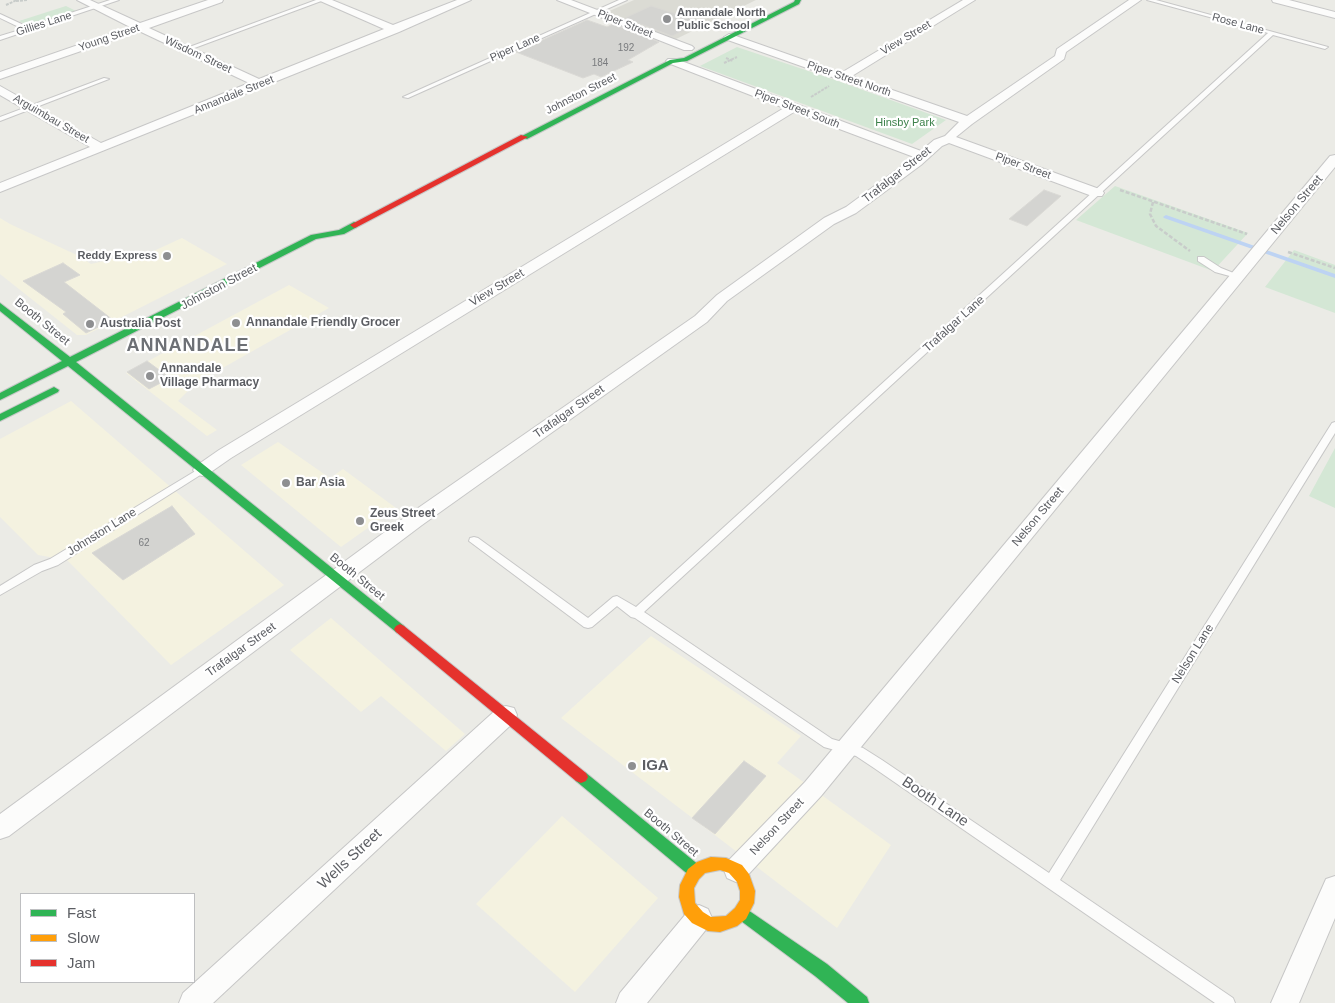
<!DOCTYPE html>
<style>
body{margin:0}
#map{position:relative;width:1335px;height:1003px;overflow:hidden;background:#ebebe6;font-family:Arial,sans-serif}
canvas{display:block}
.legend{position:absolute;left:20px;top:893px;width:175px;height:90px;box-sizing:border-box;background:#fff;border:1px solid #bebfc1;margin:0;padding:6px 9px;list-style:none;font-size:15px;color:#5c5e63}
.legend li{display:flex;align-items:center;gap:10px;height:25px}
.legend b{width:25px;border:1px solid #bebfc1}
</style>
<div id="map">
<canvas width="1335" height="1003"></canvas>
<ul class="legend">
<li><b style="height:6px;background:#30b455"></b>Fast</li>
<li><b style="height:6px;background:#ff9f0a"></b>Slow</li>
<li><b style="height:6px;background:#e5322d"></b>Jam</li>
</ul>
</div>
<script>
const context = document.querySelector('canvas').getContext('2d');
context.lineJoin = 'round';
function fillPath(path, color) { context.fillStyle = color; context.fill(path, 'evenodd'); }
const toPath = rows => new Path2D(rows.map(r => 'M' + r).join(''));
function stroke(path, color, width, dash) { context.strokeStyle = color; context.lineWidth = width; context.lineCap = dash ? 'butt' : 'round'; context.setLineDash(dash || []); context.stroke(path); }
function drawText(font, color, halo, rows, align = 'center') {
  context.font = font + ' Arial,sans-serif'; context.lineWidth = 4.5; context.setLineDash([]); context.textBaseline = 'middle'; context.strokeStyle = halo; context.fillStyle = color; for (const [text, x, y, turn = 0] of rows) {
    context.save(); context.translate(x, y); context.rotate((+turn || 0) * Math.PI / 180); context.textAlign = isNaN(turn) ? turn : align; if (halo) context.strokeText(text, 0, 0); context.fillText(text, 0, 0); context.restore();
  }
}
fillPath(toPath([
 [0,218,10,224,79,256,91,264,130,255,136,259,182,238,227,264,86,335,77,335,0,274],
 [289,285,329,308,196,383,178,401,217,430,207,436,126,373],
 [71,401,284,585,171,665,67,560,38,555,0,517,0,439],
 [278,442,330,478,343,469,396,508,341,547,241,465],
 [331,618,465,734,446,751,381,696,361,712,290,650],
 [651,636,801,736,777,763,891,845,837,928,561,718],
 [562,816,658,898,575,992,476,904]
]), '#f4f2e0');
fillPath(toPath([
 [634,0,756,0,674,40,630,25,605,13]
]), '#dbdbd4');
fillPath(toPath([
 [66,6,76,11,28,26,19,21],
 [737,47,838,81,946,120,912,144,700,66],
 [1115,186,1248,233,1213,271,1076,220],
 [1294,250,1335,265,1335,313,1265,287],
 [1335,448,1335,508,1309,496]
]), '#d4e7d5');
fillPath(toPath([
 [1166,215,1335,274,1335,278,1164,218,1163,217,1166,215]
]), '#bdd3f3');
const building = toPath([
 [651,6,702,22,672,36,625,18,651,6],
 [587,20,607,27,613,24,659,42,628,60,633,62,601,77,594,74,583,78,516,52,587,20],
 [1044,190,1061,196,1027,226,1009,219,1044,190],
 [63,263,80,275,64,282,113,320,86,333,63,314,66,312,23,281,63,263],
 [147,361,170,378,149,389,127,372,147,361],
 [172,506,195,534,123,580,92,553,172,506],
 [744,761,766,776,715,834,692,818,744,761]
]);
fillPath(building, '#d4d4d1');
stroke(building, '#dad9d5', 1);
const lane = toPath([
 [110,0,119,0,0,40,0,36,23,29,0,18,0,14,28,27,110,0],
 [316,0,324,0,189,50,184,49,316,0],
 [619,0,627,0,408,98,403,97,619,0],
 [1147,0,1156,0,1328,47,1325,49,1273,35,644,612,832,739,863,748,882,760,1049,873,1332,423,1335,422,1335,433,1060,880,1233,998,1235,1003,1215,1003,874,768,856,756,824,747,635,618,631,617,617,606,592,627,588,628,584,627,469,541,470,538,474,537,478,538,588,618,613,597,617,596,636,607,1268,33,1147,0],
 [104,78,109,79,0,121,0,117,104,78],
 [1198,257,1204,257,1221,268,1241,276,1237,278,1215,272,1198,261,1198,257],
 [202,467,207,470,205,472,58,565,42,571,0,595,0,586,34,565,50,559,202,467]
]);
const street = toPath([
 [77,0,90,0,140,23,208,0,223,0,222,2,149,28,259,79,384,29,318,0,332,0,393,25,457,0,471,0,399,32,0,192,0,183,90,147,0,95,0,86,101,143,249,83,139,31,0,79,0,72,130,27,77,0],
 [557,0,571,0,692,46,694,48,692,50,684,50,557,0],
 [963,0,975,0,852,76,967,116,1055,56,1057,49,1129,0,1141,0,1066,52,1064,59,972,124,956,137,1102,190,1104,193,1102,196,1092,196,949,143,942,146,921,165,856,213,834,224,727,301,707,322,422,525,9,836,0,839,0,814,408,515,695,316,717,295,824,218,846,207,914,157,794,112,231,458,208,474,202,476,196,474,193,470,196,466,219,450,784,108,668,63,666,61,668,59,676,59,921,151,934,140,945,136,959,122,725,39,724,37,729,34,733,35,841,73,963,0],
 [1272,0,1289,0,1335,12,1335,18,1273,2,1272,0],
 [1335,155,1335,167,821,796,745,878,736,882,727,878,724,870,727,862,805,782,1330,156,1335,155],
 [506,706,514,708,517,715,514,722,213,1003,179,1003,183,993,498,708,506,706],
 [1335,876,1335,918,1299,1003,1271,1003,1326,879,1335,876],
 [699,905,708,909,712,918,708,927,647,1003,616,1003,620,993,690,909,699,905]
]);
const fast = toPath([
 [795,0,801,0,799,4,687,61,673,63,527,139,520,137,670,60,684,58,794,2,795,0],
 [354,222,357,223,357,227,344,234,316,239,76,362,404,626,406,629,404,632,400,634,396,632,68,366,0,400,0,393,62,361,0,311,0,303,70,357,311,235,339,230,354,222],
 [54,387,59,390,58,392,0,421,0,414,54,387],
 [581,771,586,773,700,866,702,871,700,876,695,878,690,876,576,781,574,777,576,773,581,771],
 [742,906,827,964,867,997,869,1003,848,1003,815,976,737,918,734,913,737,908,742,906]
]);
const slow = toPath([
 [711,857,726,858,742,865,749,874,755,891,754,903,746,919,737,926,720,932,708,931,692,923,684,914,679,897,680,885,688,869,697,862,711,857],
 [720,870,729,873,737,882,740,891,740,900,735,908,726,916,711,917,703,912,695,903,694,888,699,879,705,873,720,870]
]);
const jam = toPath([
 [521,135,528,137,357,227,354,228,350,225,521,135],
 [400,624,404,626,586,773,588,777,586,781,581,783,576,781,396,632,394,629,396,626,400,624]
]);
stroke(lane, '#c7c7c7', 2);
stroke(street, '#c7c7c7', 2);
stroke(fast, '#c7c8c8', 2);
stroke(slow, '#c7c8c8', 2);
stroke(jam, '#c7c8c8', 2);
stroke(toPath([
 [16,1,28,0],
 [6,5,17,0],
 [726,58,733,61],
 [724,63,737,57],
 [811,97,829,86]
]), '#c8ccca', 2, [3, 1]);
stroke(toPath([
 [1120,190,1247,234],
 [1153,202,1150,214,1156,226,1190,251],
 [1288,252,1335,268]
]), '#c8ccca', 2.5, [4, 2]);
fillPath(lane, '#fcfcfb');
fillPath(street, '#fcfcfb');
fillPath(fast, '#30b455');
fillPath(slow, '#ff9f0a');
fillPath(jam, '#e5322d');
for (const [x, y, r, color] of [
 [667,19,5,"#8e8f91"],
 [167,256,5,"#8e8f91"],
 [236,323,5,"#8e8f91"],
 [90,324,5,"#8e8f91"],
 [150,376,5,"#8e8f91"],
 [286,483,5,"#8e8f91"],
 [360,521,5,"#8e8f91"],
 [632,766,5,"#8e8f91"]
]) { const dot = new Path2D(); dot.arc(x, y, r, 0, 2 * Math.PI); context.fillStyle = color; context.fill(dot); stroke(dot, '#fff', 2); }
drawText('10px', '#7a7c7f', null, [
 ["192",626,48],
 ["184",600,63],
 ["62",144,543]
]);
drawText('bold 11px', '#5c5e63', '#fff', [
 ["Annandale North",677,13],
 ["Public School",677,26],
 ["Reddy Express",157,256,"right"]
], 'left');
drawText('11px', '#5c5e63', '#fff', [
 ["Gillies Lane",44,24,-18],
 ["Piper Street",625,24,22],
 ["Rose Lane",1238,24,15],
 ["Young Street",109,38,-19],
 ["View Street",906,38,-31],
 ["Piper Lane",515,48,-24],
 ["Wisdom Street",198,55,25],
 ["Piper Street North",849,79,19],
 ["Johnston Street",581,94,-27],
 ["Annandale Street",234,95,-22],
 ["Piper Street South",797,109,21],
 ["Arguimbau Street",51,119,30],
 ["Piper Street",1023,166,20]
]);
drawText('11px', '#3c814a', '#fff', [
 ["Hinsby Park",905,123]
]);
drawText('12px', '#5c5e63', '#fff', [
 ["Trafalgar Street",897,175,-38],
 ["Nelson Street",1297,205,-50],
 ["Johnston Street",219,287,-28],
 ["View Street",497,288,-31],
 ["Booth Street",42,322,39],
 ["Trafalgar Lane",954,324,-42],
 ["Trafalgar Street",569,412,-35],
 ["Nelson Street",1038,517,-50],
 ["Johnston Lane",102,532,-32],
 ["Booth Street",357,577,39],
 ["Trafalgar Street",241,650,-36],
 ["Nelson Lane",1193,654,-58],
 ["Nelson Street",777,827,-47],
 ["Booth Street",671,833,40]
]);
drawText('bold 12px', '#5c5e63', '#fff', [
 ["Annandale Friendly Grocer",246,323],
 ["Australia Post",100,324],
 ["Annandale",160,369],
 ["Village Pharmacy",160,383],
 ["Bar Asia",296,483],
 ["Zeus Street",370,514],
 ["Greek",370,528]
], 'left');
drawText('bold 15px', '#5c5e63', '#fff', [
 ["IGA",642,766]
], 'left');
drawText('15px', '#5c5e63', '#fff', [
 ["Booth Lane",935,802,34],
 ["Wells Street",350,859,-43]
]);
context.letterSpacing = '1px';
drawText('bold 18px', '#6d7075', '#fff', [
 ["ANNANDALE",188,346]
]);
context.letterSpacing = '0px';
</script>
